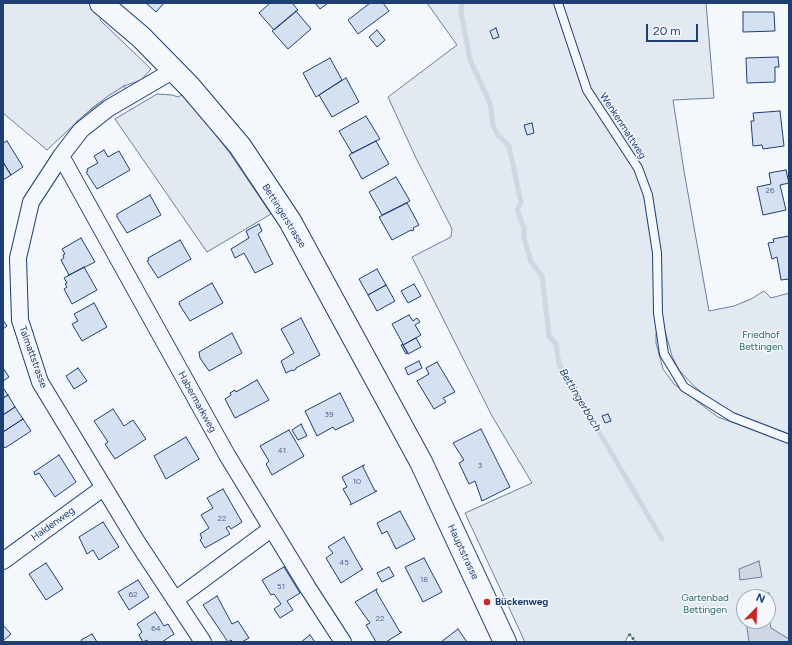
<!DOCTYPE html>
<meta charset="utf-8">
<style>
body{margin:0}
#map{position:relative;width:792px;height:645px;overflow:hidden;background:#f4f7fb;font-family:Figtree,sans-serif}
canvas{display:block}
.frame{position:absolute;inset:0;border:4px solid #1d3f73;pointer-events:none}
.north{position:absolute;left:736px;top:589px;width:40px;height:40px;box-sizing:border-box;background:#f4f7fb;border:1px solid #9eadc5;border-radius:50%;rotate:23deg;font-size:11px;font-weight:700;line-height:16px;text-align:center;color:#1d3f73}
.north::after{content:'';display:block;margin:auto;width:14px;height:18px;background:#c62828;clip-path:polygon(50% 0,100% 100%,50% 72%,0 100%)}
.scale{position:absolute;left:646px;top:24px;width:52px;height:18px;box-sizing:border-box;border:2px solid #1d3f73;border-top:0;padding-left:5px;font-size:12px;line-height:14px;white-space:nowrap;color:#1d3f73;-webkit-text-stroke:3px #f4f7fb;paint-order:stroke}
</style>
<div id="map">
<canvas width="792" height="645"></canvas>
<div class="frame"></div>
<div class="north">N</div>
<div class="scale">20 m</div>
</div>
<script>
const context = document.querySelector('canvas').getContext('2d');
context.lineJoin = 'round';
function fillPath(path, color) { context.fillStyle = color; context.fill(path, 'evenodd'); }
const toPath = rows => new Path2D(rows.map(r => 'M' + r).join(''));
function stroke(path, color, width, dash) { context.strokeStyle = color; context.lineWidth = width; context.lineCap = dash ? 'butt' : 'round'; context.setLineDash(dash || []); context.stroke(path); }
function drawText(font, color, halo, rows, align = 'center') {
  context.font = font + ' Figtree,sans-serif'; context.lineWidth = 3; context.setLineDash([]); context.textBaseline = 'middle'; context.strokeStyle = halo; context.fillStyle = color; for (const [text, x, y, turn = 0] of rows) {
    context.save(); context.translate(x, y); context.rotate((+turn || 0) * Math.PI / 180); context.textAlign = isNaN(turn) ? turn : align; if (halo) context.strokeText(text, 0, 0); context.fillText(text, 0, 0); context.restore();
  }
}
const green = toPath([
 [3,3,90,3,104,14,100,20,151,69,141,80,124,86,93,107,47,150,3,113,3,3],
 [427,3,706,3,714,98,673,100,684,171,709,311,734,306,751,299,764,291,771,298,789,293,789,434,731,412,714,403,693,385,679,370,672,356,665,331,656,333,656,343,663,369,674,384,718,417,789,443,789,642,636,642,629,634,625,642,525,642,465,513,532,483,492,416,412,257,451,237,452,229,416,158,388,97,457,45,427,3],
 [744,597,768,597,768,621,744,621,744,597],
 [157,94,172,95,178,97,184,94,229,152,271,214,207,252,115,119,157,94]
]);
fillPath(green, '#e3e9f0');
stroke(green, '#687fa3', 1);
const parking = toPath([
 [124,86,128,92,81,126,76,122,108,96,124,86]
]);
fillPath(parking, '#e3e8f0');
stroke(parking, '#687fa3', 1);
const water = toPath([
 [759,561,762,577,740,580,739,569,759,561],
 [769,593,771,604,768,605,768,597,744,597,744,606,743,597,769,593],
 [768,612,771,628,789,639,789,642,749,642,746,621,768,621,768,612]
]);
fillPath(water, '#cfd7e4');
stroke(water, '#687fa3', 1);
stroke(toPath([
 [462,3,461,12,470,60,490,103,493,125,498,135,509,146,521,203,517,210,524,228,524,238,531,262,542,276,549,336,556,344,559,364,662,539]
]), '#cfd7e4', 5);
const building = toPath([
 [146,3,164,3,156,12,146,3],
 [270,3,292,3,298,10,274,30,259,13,270,3],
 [315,3,328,3,320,9,315,3],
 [370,3,383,3,389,11,358,34,348,20,370,3],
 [296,11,311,29,288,49,272,31,296,11],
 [743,12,774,12,775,31,743,32,743,12],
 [496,28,499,37,493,39,490,31,496,28],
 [377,30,385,40,377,47,369,37,377,30],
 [778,57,779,67,775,67,775,82,747,83,746,58,778,57],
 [330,58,342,80,316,97,303,73,330,58],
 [346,78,359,102,332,117,319,95,346,78],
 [780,111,784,146,763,149,762,145,753,146,751,121,754,121,753,113,780,111],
 [366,116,380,139,352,153,339,131,366,116],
 [532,123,534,133,527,135,524,125,532,123],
 [7,141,23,167,11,175,3,162,3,143,7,141],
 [376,141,389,164,362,179,349,155,376,141],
 [104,150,108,157,119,151,130,170,97,189,86,172,88,171,87,169,98,163,94,156,104,150],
 [3,162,11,175,3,180,3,162],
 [786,170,789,183,780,185,786,210,763,215,757,187,771,184,769,173,786,170],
 [396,177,410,201,382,215,369,192,396,177],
 [150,195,161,215,127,233,117,217,117,214,150,195],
 [407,203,419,225,413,228,414,230,412,231,411,230,392,240,379,217,407,203],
 [259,224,262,231,258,234,273,264,255,273,244,253,235,258,231,249,249,238,246,231,259,224],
 [789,236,789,279,781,280,777,257,772,259,768,243,774,242,773,239,789,236],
 [81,238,95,262,69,275,61,260,64,258,63,255,65,254,62,249,81,238],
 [180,240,191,259,158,278,147,261,149,260,148,258,180,240],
 [84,267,97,290,72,304,64,289,67,287,65,284,67,283,64,278,84,267],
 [377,269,386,285,368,295,359,279,377,269],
 [212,283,223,303,190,321,179,304,180,304,179,302,212,283],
 [414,284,421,296,408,303,401,291,414,284],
 [386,285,395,301,377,311,368,295,386,285],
 [94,303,107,327,82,341,72,324,78,321,74,314,94,303],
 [409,315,413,321,417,318,420,322,415,325,421,335,403,345,408,353,406,354,401,345,403,344,392,324,409,315],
 [301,318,320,355,296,368,296,369,293,371,292,370,286,373,281,361,294,353,281,329,301,318],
 [3,320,7,326,3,329,3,320],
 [232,333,242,353,209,371,200,358,199,352,232,333],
 [416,338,421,347,408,354,403,345,416,338],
 [419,361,422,368,408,375,405,368,419,361],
 [437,362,455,392,443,398,446,402,434,409,417,381,429,374,426,368,437,362],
 [3,368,9,377,3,381,3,368],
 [78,368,87,381,74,389,66,376,78,368],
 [257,380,269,400,235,418,225,399,231,395,230,393,235,390,236,392,257,380],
 [3,388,8,395,3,398,3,388],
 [340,393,354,421,335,430,333,427,317,436,305,411,340,393],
 [8,395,15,407,3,415,3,398,8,395],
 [15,407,23,419,3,432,3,415,15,407],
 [113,409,124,426,133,420,146,439,115,459,105,444,108,442,94,421,113,409],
 [608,414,611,421,605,423,602,416,608,414],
 [23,419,31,431,5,448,3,445,3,432,23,419],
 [301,424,307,436,298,440,292,430,301,424],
 [481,429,510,487,482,501,475,481,469,484,459,463,464,460,453,443,481,429],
 [289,430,304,456,272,475,266,464,269,461,260,446,289,430],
 [186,437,199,459,166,479,154,456,186,437],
 [59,455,76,482,55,497,39,473,35,475,34,472,59,455],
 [364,465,363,467,375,491,377,491,350,505,351,503,343,489,347,487,342,477,364,465],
 [223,489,242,522,231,529,229,526,226,528,230,534,205,548,200,540,202,538,200,534,209,528,201,515,213,508,207,498,223,489],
 [400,511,415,539,396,549,387,531,382,534,377,523,400,511],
 [103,522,119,547,99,560,93,550,87,554,79,537,103,522],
 [344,537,362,569,363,569,341,583,326,558,333,553,328,547,344,537],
 [424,558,442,592,423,602,405,567,424,558],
 [46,563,63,589,46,600,29,574,46,563],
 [284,567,300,593,287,601,293,610,280,618,274,609,281,604,274,594,271,595,262,580,284,567],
 [389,567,394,576,382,582,377,573,389,567],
 [138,580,149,597,129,610,118,592,138,580],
 [377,589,376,591,400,632,402,632,386,642,376,642,366,625,370,623,355,602,377,589],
 [217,596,232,624,238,621,249,638,242,642,233,642,231,640,228,642,203,605,217,596],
 [155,612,164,626,168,624,174,634,162,642,148,642,147,640,143,642,139,635,142,632,137,624,155,612],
 [3,625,11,634,3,641,3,625],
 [458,629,467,642,441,642,458,629],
 [92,634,97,642,82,642,81,640,92,634],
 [310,635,315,642,301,642,310,635]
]);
fillPath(building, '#d5e0f0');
stroke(building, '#1d3f73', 1);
const lane = toPath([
 [558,3,587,90,638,168,648,195,657,253,658,313,664,354,684,387,732,417,789,439]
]);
const street = toPath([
 [174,70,109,108,81,130,61,156,31,202,18,258,20,320,40,382,137,542,203,642],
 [61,156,227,455,308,588,343,642],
 [3,561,103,488],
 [175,600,271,529]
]);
const secondary = toPath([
 [101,3,141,37,190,87,240,146,290,221,421,462,505,642]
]);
stroke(lane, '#1d3f73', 10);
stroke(street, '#1d3f73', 18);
stroke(secondary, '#1d3f73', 24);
stroke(lane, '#f4f7fb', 8);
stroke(street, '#f4f7fb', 16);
stroke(secondary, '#f4f7fb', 22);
stroke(toPath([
 [629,634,636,642]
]), '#2c6c60', 3, [2, 3]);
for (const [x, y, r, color] of [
 [487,602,4,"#c62828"]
]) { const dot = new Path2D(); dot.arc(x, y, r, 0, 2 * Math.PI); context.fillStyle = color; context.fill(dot); stroke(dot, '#f4f7fb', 1.5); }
drawText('8px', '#4b6792', null, [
 ["26",770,191],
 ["39",329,415],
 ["41",282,451],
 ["3",480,466],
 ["10",357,482],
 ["22",222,519],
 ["45",344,563],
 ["18",424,580],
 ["51",281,587],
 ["62",133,595],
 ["22",380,619],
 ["64",156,629]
]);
drawText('10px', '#1d3f73', '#f4f7fb', [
 ["Wenkenmattweg",623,126,57],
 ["Bettingerstrasse",284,216,58],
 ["Talmattstrasse",33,357,70],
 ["Habermarkweg",197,402,61],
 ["Haldenweg",53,524,-36],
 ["Hauptstrasse",463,552,65]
]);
drawText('10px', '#2c6c60', '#f4f7fb', [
 ["Friedhof",761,335],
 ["Bettingen",761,347],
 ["Gartenbad",705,598],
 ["Bettingen",705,610]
]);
drawText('bold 10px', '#1d3f73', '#f4f7fb', [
 ["Bückenweg",495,602]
], 'left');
drawText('italic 11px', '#1d3f73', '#f4f7fb', [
 ["Bettingerbach",580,400,59]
]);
</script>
